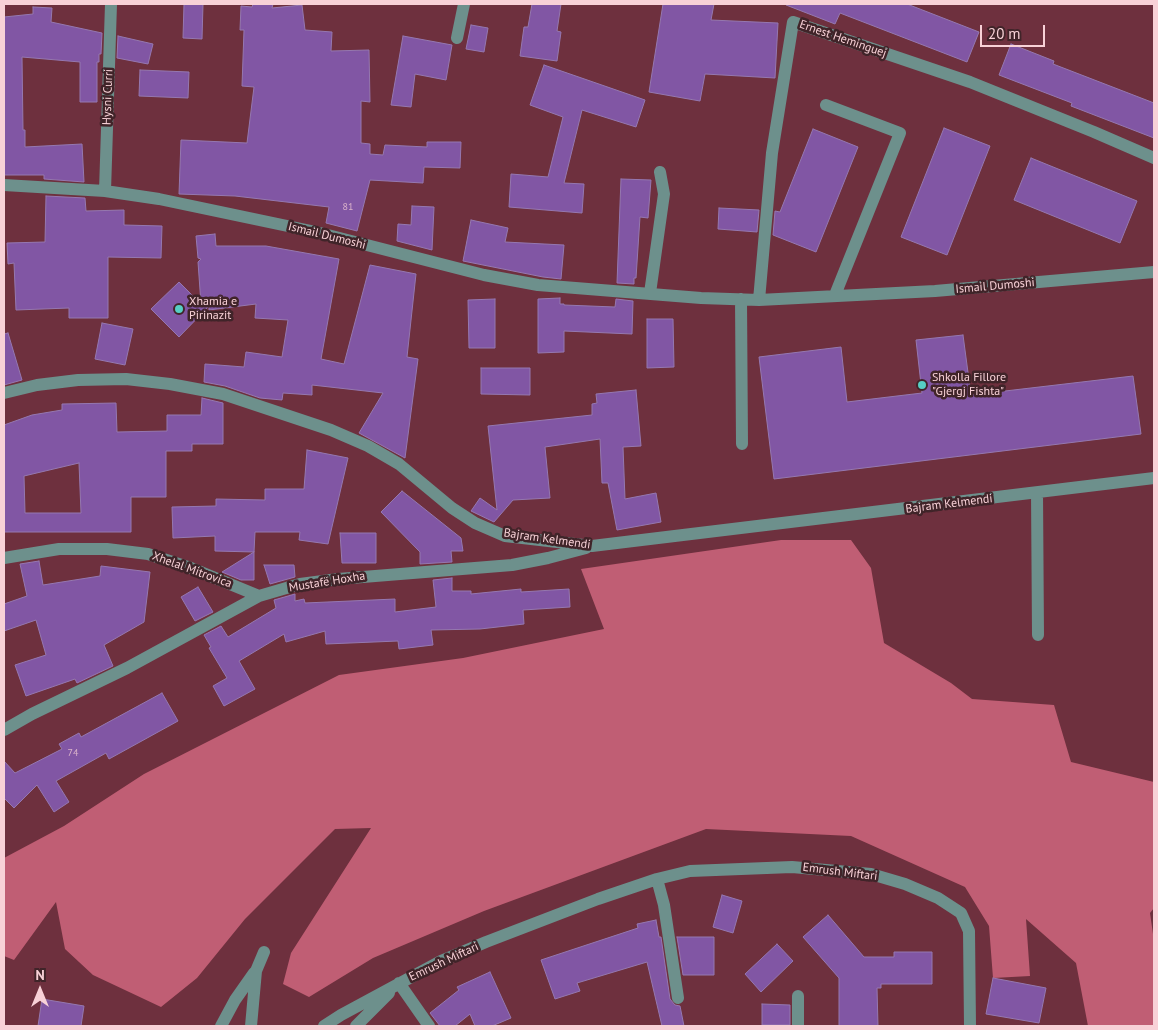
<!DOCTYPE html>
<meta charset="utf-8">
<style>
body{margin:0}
#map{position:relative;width:1158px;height:1030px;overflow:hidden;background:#6e303e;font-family:"PT Sans",sans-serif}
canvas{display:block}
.frame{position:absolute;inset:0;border:5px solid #f8d1d7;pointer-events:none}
.north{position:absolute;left:15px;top:965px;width:50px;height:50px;-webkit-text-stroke:4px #402429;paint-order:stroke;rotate:0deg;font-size:14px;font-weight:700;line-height:20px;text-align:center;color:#f8d1d7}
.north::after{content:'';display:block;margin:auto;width:18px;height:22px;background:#f8d1d7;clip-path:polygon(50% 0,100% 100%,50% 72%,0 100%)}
.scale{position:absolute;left:980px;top:25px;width:65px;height:22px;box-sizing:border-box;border:2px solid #f8d1d7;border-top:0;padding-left:6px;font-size:15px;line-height:18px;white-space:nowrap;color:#f8d1d7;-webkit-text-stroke:4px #402429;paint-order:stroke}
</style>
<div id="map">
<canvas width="1158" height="1030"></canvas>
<div class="frame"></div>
<div class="north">N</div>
<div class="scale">20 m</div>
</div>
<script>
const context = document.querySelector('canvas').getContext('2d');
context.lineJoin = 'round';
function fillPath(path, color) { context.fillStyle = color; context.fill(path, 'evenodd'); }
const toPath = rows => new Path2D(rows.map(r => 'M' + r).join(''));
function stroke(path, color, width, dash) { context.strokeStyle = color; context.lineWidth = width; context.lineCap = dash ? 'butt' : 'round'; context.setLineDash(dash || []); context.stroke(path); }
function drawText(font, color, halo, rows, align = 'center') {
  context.font = font + ' "PT Sans",sans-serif'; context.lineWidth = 5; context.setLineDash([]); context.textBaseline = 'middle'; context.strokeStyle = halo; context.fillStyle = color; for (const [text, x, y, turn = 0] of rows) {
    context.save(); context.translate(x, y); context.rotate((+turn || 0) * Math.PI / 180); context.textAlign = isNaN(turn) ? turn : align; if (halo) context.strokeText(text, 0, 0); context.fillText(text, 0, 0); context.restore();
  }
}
fillPath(toPath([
 [781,540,851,540,871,568,884,643,951,683,972,699,1054,705,1071,762,1154,782,1154,908,1150,913,1154,941,1154,1026,1088,1026,1076,963,1026,919,1030,976,993,978,989,926,965,887,851,836,706,829,484,911,373,958,309,997,283,984,291,953,371,828,335,829,245,919,197,978,161,1007,93,975,65,949,56,902,14,960,4,956,4,858,64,826,144,774,339,675,463,658,604,629,581,569]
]), '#c05e74');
const building = toPath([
 [184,4,203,4,202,39,183,38,184,4],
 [253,4,273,4,272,8,302,5,305,30,332,32,331,51,369,50,370,102,361,101,361,143,370,144,370,154,383,155,385,145,427,147,427,142,461,142,460,168,424,167,423,183,370,180,357,231,326,223,329,207,235,196,179,194,181,140,247,143,254,87,242,86,244,30,240,30,241,6,252,7,253,4],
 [532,4,561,4,557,31,561,32,557,61,520,56,524,27,528,27,532,4],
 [663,4,714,4,711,20,778,23,775,78,705,74,700,101,649,92,663,4],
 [786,4,907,4,979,32,967,62,840,13,835,24,786,5,786,4],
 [33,7,52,8,51,22,102,33,101,54,99,54,99,62,97,62,97,102,80,102,80,62,22,57,23,130,25,130,25,147,82,144,84,182,44,179,44,175,4,175,4,17,33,14,33,7],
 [471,25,488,28,484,52,466,49,471,25],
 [118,36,153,44,148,64,117,58,118,36],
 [403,36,452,45,446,80,415,74,411,107,391,105,403,36],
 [1011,44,1054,61,1053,64,1154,103,1154,138,1071,106,1072,103,999,75,1011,44],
 [544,65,645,100,636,127,582,110,564,183,584,184,582,213,509,207,511,174,548,177,563,117,530,105,544,65],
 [140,70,189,72,188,98,139,96,140,70],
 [944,128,990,146,947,255,901,237,944,128],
 [813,129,858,147,816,252,773,235,775,211,780,212,813,129],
 [1031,158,1137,201,1120,243,1014,200,1031,158],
 [621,179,651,180,648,218,640,217,636,278,634,278,634,284,617,283,621,179],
 [46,196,85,198,86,211,124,210,124,225,162,226,161,258,108,257,108,318,69,318,69,308,16,310,14,263,8,264,7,243,45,242,46,196],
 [412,206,434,207,432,250,397,241,398,224,411,225,412,206],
 [719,208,759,210,757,232,718,229,719,208],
 [471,220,508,228,505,242,564,245,561,279,543,277,463,261,471,220],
 [215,234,216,246,266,246,339,259,321,359,344,364,370,265,416,274,407,357,418,359,405,458,359,433,383,393,312,385,312,395,283,393,282,400,260,398,225,386,204,382,205,364,244,367,246,352,282,357,288,320,255,318,256,304,209,310,209,306,179,337,151,309,179,282,201,304,198,262,201,259,198,258,196,236,215,234],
 [560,298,560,304,564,304,564,305,615,307,616,299,633,301,632,334,564,331,564,352,538,353,538,299,560,298],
 [495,299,495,348,469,348,468,300,495,299],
 [647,319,673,319,674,367,647,368,647,319],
 [102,323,133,329,125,365,95,359,102,323],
 [8,333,22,380,4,385,4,334,8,333],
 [963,335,971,395,1133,376,1141,434,774,479,759,357,841,347,847,402,922,393,916,340,963,335],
 [481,368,530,368,530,395,481,394,481,368],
 [636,390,641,446,623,447,625,499,656,493,661,522,617,530,608,483,602,483,600,439,545,447,550,498,513,500,494,522,471,511,480,498,497,510,488,426,592,415,592,404,597,403,596,394,636,390],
 [202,398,223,403,223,444,192,444,192,451,166,451,166,497,131,497,131,532,4,532,4,425,32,415,62,410,62,404,116,403,117,432,167,431,167,415,201,415,202,398],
 [79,463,81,513,25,513,24,476,79,463],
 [307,450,348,458,328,544,299,540,300,532,255,532,254,552,215,551,215,536,173,538,172,507,216,506,216,499,265,500,265,489,304,489,307,450],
 [402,491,461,538,463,551,451,551,452,562,420,564,420,552,381,512,402,491],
 [340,533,376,533,376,563,342,563,340,533],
 [254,552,254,580,241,580,222,572,254,552],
 [39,561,43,585,100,576,101,566,150,572,144,622,104,645,113,666,77,683,75,679,26,696,15,665,46,655,36,620,4,631,4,604,27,596,20,564,39,561],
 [264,565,294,565,295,577,270,584,264,565],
 [452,578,452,591,471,591,471,594,521,589,521,592,569,589,570,607,523,610,524,624,480,629,431,630,433,645,399,649,398,641,326,644,325,631,286,642,284,634,239,661,255,689,224,706,213,686,227,678,209,648,211,647,204,635,221,626,228,637,276,608,274,600,295,594,295,601,304,599,305,603,395,599,395,612,436,607,433,580,452,578],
 [198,587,213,612,195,621,181,597,198,587],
 [162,693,178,721,109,759,106,753,56,781,69,802,54,812,37,785,14,808,4,798,4,761,15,773,62,749,59,744,79,733,81,737,162,693],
 [722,895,742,901,733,933,713,927,722,895],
 [828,915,864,957,894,957,894,952,932,952,932,984,881,984,881,988,877,988,878,1026,839,1026,839,978,803,937,828,915],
 [656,920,659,937,661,937,670,999,675,1005,680,1006,684,1026,662,1026,647,962,577,983,580,991,555,999,541,960,638,928,637,924,656,920],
 [677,937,714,937,714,975,683,975,677,937],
 [777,944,793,961,761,992,745,974,777,944],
 [490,972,511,1018,492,1026,475,1026,470,1014,455,1026,440,1026,430,1013,459,990,457,987,490,972],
 [993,978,1046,988,1039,1023,986,1014,993,978],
 [42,999,84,1006,81,1026,38,1026,42,999],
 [762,1004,790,1005,790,1025,762,1025,762,1004]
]);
fillPath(building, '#8156a4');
stroke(building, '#9578b0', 1);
stroke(toPath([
 [457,38,464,4],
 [826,105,900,133,835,295],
 [4,185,105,191,159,199,316,232,484,275,538,285,701,298,759,300,935,291,1154,272],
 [105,191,111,4],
 [650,293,664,194,660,172],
 [741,299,742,444],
 [759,300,772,153,793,22,970,82,1094,132,1154,158],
 [4,393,37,385,78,380,126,379,170,384,223,394,331,430,368,446,399,464,452,508,475,523,505,536,592,546,1154,478],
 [1037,493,1038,635],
 [4,558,59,549,107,549,148,554,191,568,259,596],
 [4,730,32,714,127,668,259,596,300,584,338,579,512,565,548,558,586,548],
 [657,879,664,905,678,998],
 [399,983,429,1026],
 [798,996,798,1026],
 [221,1026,235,1000,254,973],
 [251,1026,256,971,264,952],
 [324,1026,341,1015,441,961,486,942,598,899,657,879,690,871,792,867,871,874,905,884,938,898,961,913,969,931,970,1026],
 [356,1026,389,993]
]), '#6d908c', 12);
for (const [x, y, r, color] of [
 [179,309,5,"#56cec4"],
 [922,385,5,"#56cec4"]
]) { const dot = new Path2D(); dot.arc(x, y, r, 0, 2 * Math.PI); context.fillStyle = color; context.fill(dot); stroke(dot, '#402429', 2); }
drawText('10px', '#dab2ca', null, [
 ["81",348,207],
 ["74",73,753]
]);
drawText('12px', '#f8d1d7', '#402429', [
 ["Ernest Heminguej",843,39,19],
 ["Hysni Curri",108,97,-88],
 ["Ismail Dumoshi",327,236,14],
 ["Ismail Dumoshi",995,286,-5],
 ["Bajram Kelmendi",949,504,-7],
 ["Bajram Kelmendi",547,539,8],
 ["Xhelal Mitrovica",192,570,20],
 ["Mustafë Hoxha",327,582,-9],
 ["Emrush Miftari",840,872,7],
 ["Emrush Miftari",444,962,-25]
]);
drawText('12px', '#f8d1d7', '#402429', [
 ["Xhamia e",189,302],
 ["Pirinazit",189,316],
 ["Shkolla Fillore",932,378],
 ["\"Gjergj Fishta\"",932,392]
], 'left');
</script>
